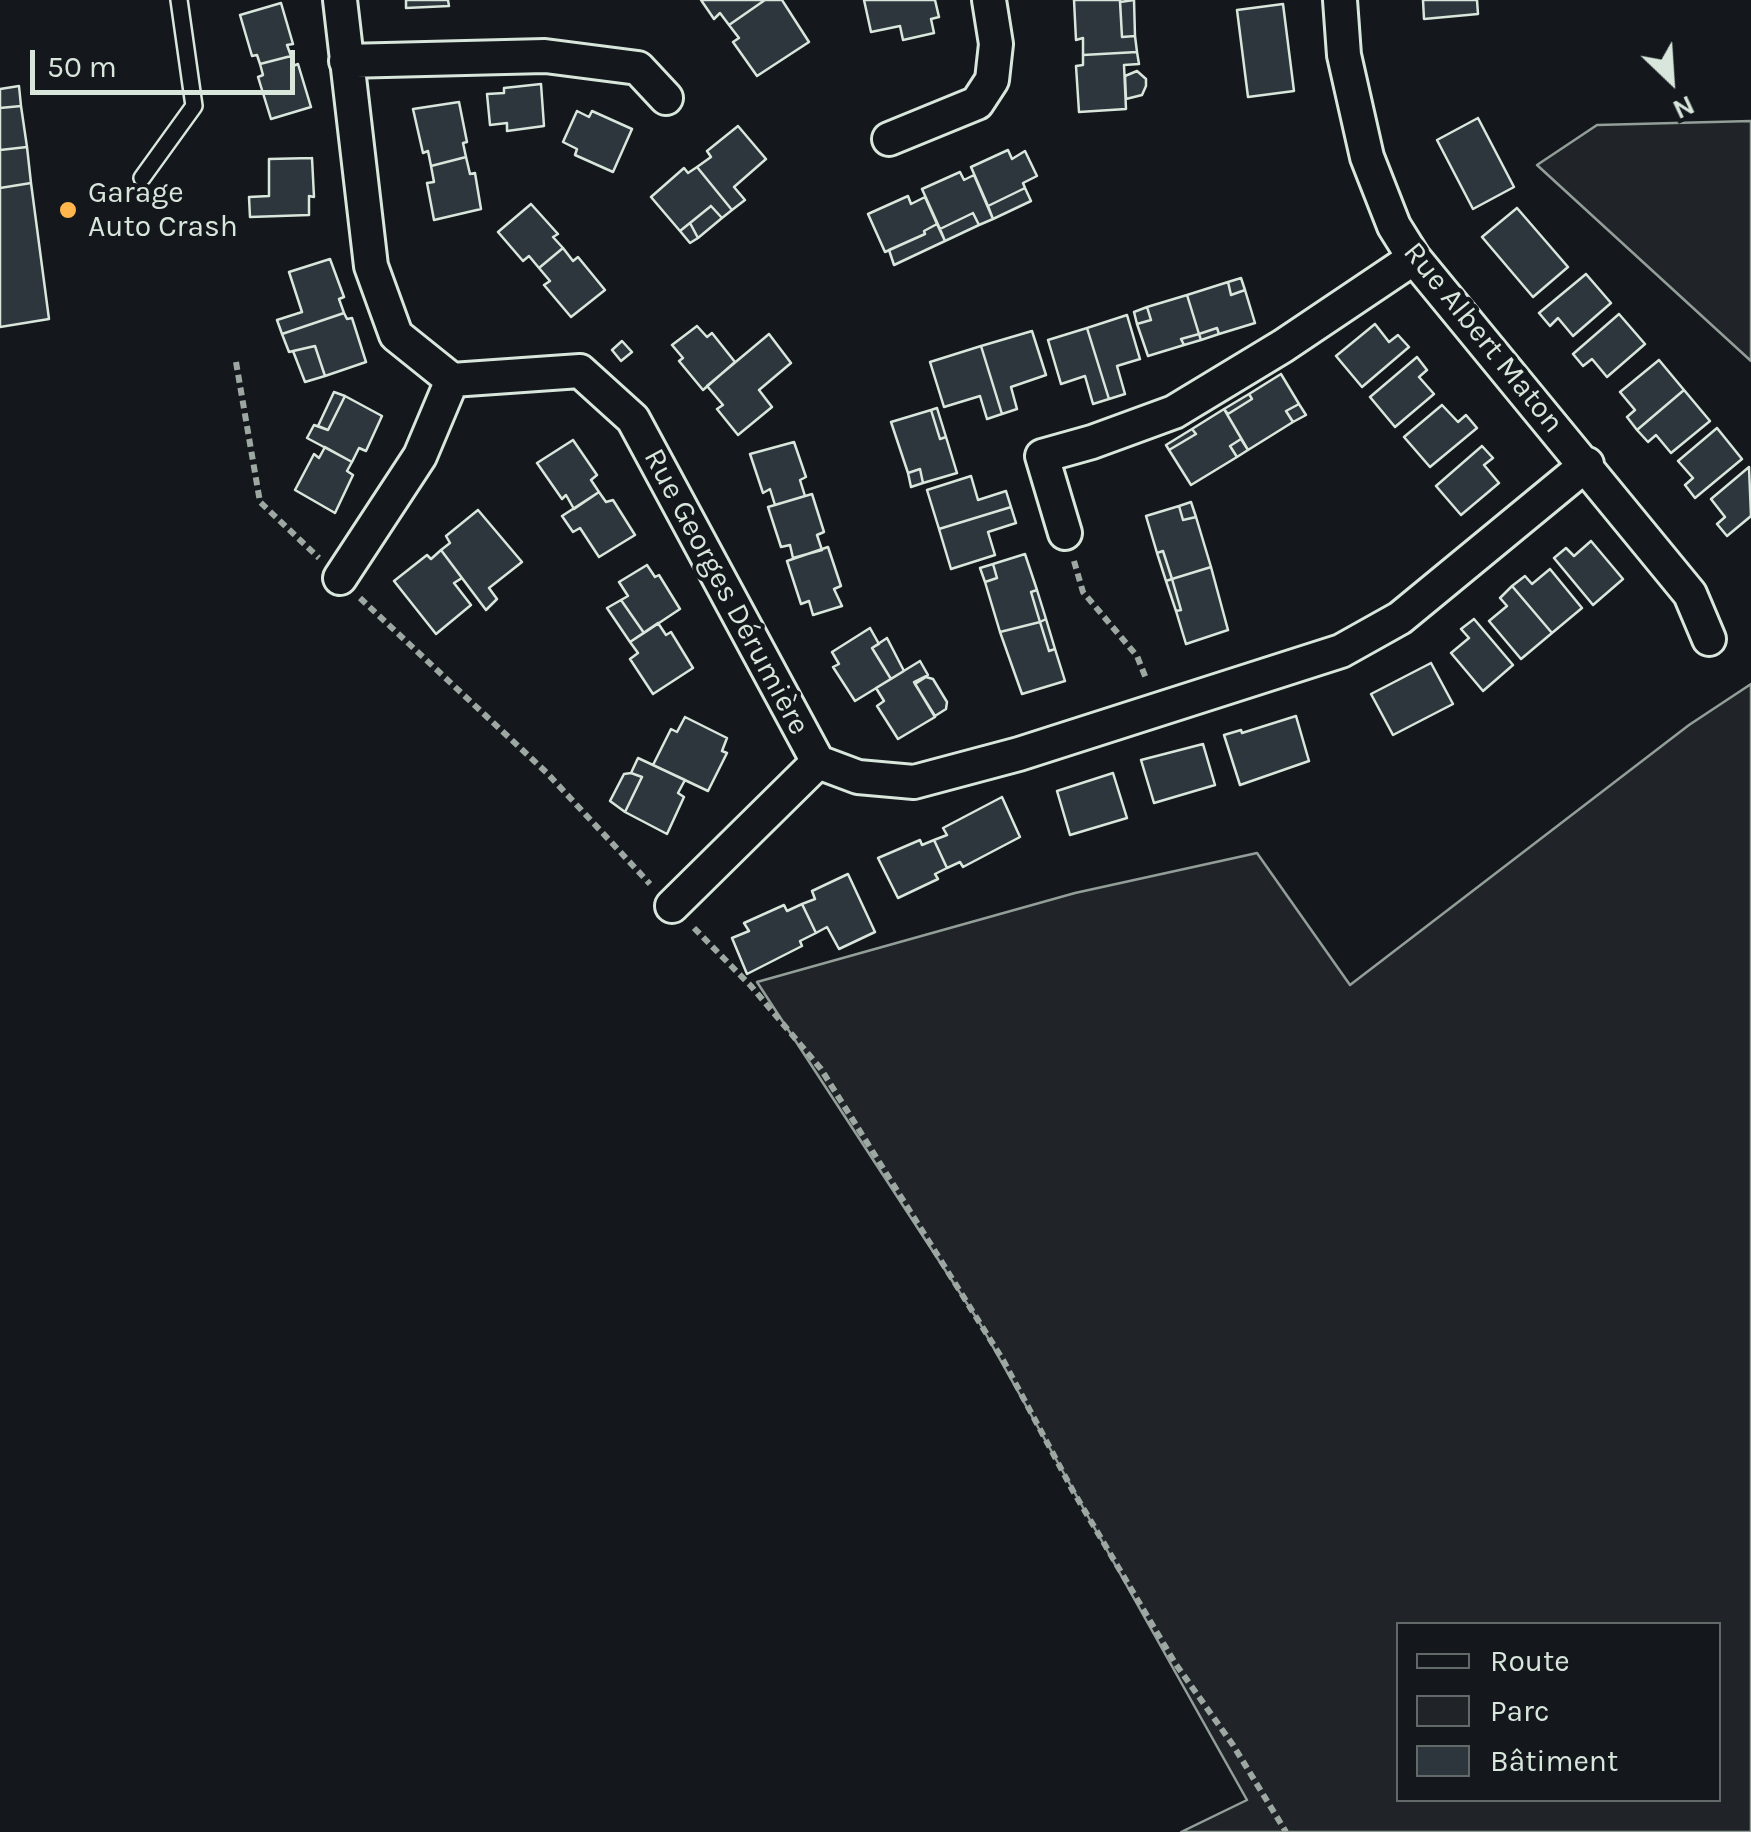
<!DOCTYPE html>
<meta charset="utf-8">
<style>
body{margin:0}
#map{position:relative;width:1751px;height:1832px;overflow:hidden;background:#14181c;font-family:Karla,sans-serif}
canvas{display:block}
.legend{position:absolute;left:1396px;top:1622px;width:325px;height:180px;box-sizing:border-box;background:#14181c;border:2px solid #626a69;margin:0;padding:12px 18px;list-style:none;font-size:30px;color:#d8e6dc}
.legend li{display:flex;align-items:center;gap:20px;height:50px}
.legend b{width:50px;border:2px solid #626a69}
.north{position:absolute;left:1621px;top:30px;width:100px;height:100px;-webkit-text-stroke:8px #14181c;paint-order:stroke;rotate:155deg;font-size:28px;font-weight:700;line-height:40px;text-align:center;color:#d8e6dc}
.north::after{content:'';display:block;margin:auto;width:35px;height:45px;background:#d8e6dc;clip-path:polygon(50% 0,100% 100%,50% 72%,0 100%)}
.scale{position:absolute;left:30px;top:50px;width:265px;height:45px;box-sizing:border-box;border:5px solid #d8e6dc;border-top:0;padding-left:12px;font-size:30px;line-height:35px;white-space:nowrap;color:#d8e6dc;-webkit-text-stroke:8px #14181c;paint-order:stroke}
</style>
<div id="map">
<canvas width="1751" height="1832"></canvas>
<ul class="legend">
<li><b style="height:12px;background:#14181c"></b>Route</li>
<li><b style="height:28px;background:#202428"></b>Parc</li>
<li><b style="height:28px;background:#2c363c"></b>Bâtiment</li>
</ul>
<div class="north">N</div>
<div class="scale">50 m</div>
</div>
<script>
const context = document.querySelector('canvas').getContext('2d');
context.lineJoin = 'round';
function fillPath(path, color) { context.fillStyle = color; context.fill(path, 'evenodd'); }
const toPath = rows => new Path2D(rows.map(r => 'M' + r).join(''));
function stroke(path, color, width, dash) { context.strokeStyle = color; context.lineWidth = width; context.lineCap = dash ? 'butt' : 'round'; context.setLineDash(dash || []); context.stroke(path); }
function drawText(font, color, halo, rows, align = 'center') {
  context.font = font + ' Karla,sans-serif'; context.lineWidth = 8; context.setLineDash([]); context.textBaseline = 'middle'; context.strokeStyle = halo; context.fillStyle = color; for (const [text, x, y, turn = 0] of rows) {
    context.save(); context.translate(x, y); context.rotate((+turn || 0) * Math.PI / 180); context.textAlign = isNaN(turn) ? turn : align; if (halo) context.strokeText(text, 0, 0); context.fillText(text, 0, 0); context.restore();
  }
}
const green = toPath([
 [1751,121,1751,361,1537,165,1597,125,1751,121],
 [1751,684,1751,1832,1181,1832,1247,1800,979,1322,757,982,1075,893,1257,853,1350,985,1689,725,1751,684],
 [1718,1624,1718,1800,1398,1800,1398,1624,1718,1624]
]);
fillPath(green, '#202428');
stroke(green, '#939e99', 2.5);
const building = toPath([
 [406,0,448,0,449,6,406,8,406,0],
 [701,0,765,0,729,25,720,13,714,19,701,0],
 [765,0,782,0,809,42,757,76,733,42,739,38,729,25,765,0],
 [864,0,935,0,939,17,931,19,934,33,903,40,900,26,871,32,864,0],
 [1074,0,1120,0,1122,37,1135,36,1137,52,1083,55,1083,38,1076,40,1074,0],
 [1134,0,1135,36,1122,37,1120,2,1134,0],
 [1423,0,1477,0,1478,14,1424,19,1423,0],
 [281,3,293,44,287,45,291,56,260,64,257,55,252,56,240,15,281,3],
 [1283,4,1294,91,1248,97,1237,10,1283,4],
 [1137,52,1139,64,1124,65,1126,109,1079,112,1076,66,1083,65,1083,55,1137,52],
 [291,56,293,66,298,64,311,107,271,119,258,77,263,75,260,64,291,56],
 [1137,71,1146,79,1146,86,1142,95,1126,99,1125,76,1137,71],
 [541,84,544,126,507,131,507,123,490,125,487,94,504,93,504,88,541,84],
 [19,86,21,106,0,108,0,89,19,86],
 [459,102,467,142,463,143,466,157,431,166,428,151,423,153,413,109,459,102],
 [21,106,27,147,0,150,0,108,21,106],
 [577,111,589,117,592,111,632,129,613,172,575,155,577,149,563,142,577,111],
 [1478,118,1514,187,1473,209,1437,140,1478,118],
 [738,126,766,159,734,187,745,200,732,210,697,167,711,157,707,151,738,126],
 [27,147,31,183,0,188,0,150,27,147],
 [1008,150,1012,159,1025,151,1037,176,1023,183,1025,188,988,206,971,167,1008,150],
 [466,157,470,174,475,173,481,209,434,220,427,183,434,182,431,166,466,157],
 [312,158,314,197,309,196,309,215,250,217,249,197,269,196,269,159,312,158],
 [697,167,732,210,722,218,711,206,680,231,651,197,684,168,688,173,697,167],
 [960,172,964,180,974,175,993,219,979,225,973,213,940,229,922,189,960,172],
 [31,183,49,319,0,327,0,188,31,183],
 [1025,188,1031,201,993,219,988,206,1025,188],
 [908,196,911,204,925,197,937,224,924,231,925,234,885,252,868,214,908,196],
 [531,204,558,234,553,237,563,248,539,268,529,256,523,261,498,232,531,204],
 [711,206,722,218,698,238,690,223,711,206],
 [1517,208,1568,267,1533,297,1482,237,1517,208],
 [973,213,979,225,945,241,940,229,973,213],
 [690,223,698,238,690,243,680,231,690,223],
 [937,224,945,241,894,265,889,250,925,234,924,231,937,224],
 [563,248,573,261,578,257,605,290,571,317,544,285,550,281,539,268,563,248],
 [330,259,344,297,339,299,344,313,282,334,277,320,302,312,289,272,330,259],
 [1586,274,1611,303,1573,336,1558,318,1550,326,1539,313,1586,274],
 [1241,278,1245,290,1231,295,1228,282,1241,278],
 [1228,282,1231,295,1245,290,1255,323,1219,334,1217,328,1199,334,1187,295,1228,282],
 [1187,295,1199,334,1181,339,1184,345,1148,356,1137,324,1151,320,1147,307,1187,295],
 [1147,307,1151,320,1137,324,1134,312,1147,307],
 [344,313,347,319,352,318,366,362,325,376,315,346,289,352,282,334,344,313],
 [1619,314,1645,344,1607,377,1592,359,1583,366,1573,354,1619,314],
 [1127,315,1140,359,1117,366,1125,394,1109,399,1087,328,1127,315],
 [1375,324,1389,342,1398,335,1409,347,1362,387,1336,356,1375,324],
 [697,326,707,337,712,333,735,362,703,390,679,361,683,358,672,345,697,326],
 [1087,328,1109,399,1093,404,1085,376,1061,384,1048,340,1087,328],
 [1217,328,1219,334,1201,340,1199,334,1217,328],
 [1032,331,1046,375,1011,387,1017,409,1002,414,981,346,1032,331],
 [769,334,791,363,759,390,772,407,738,435,717,409,723,405,707,386,769,334],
 [1199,334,1201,340,1184,345,1181,339,1199,334],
 [622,341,632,352,621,361,612,350,622,341],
 [315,346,325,376,305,382,293,351,315,346],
 [981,346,1002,414,987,419,980,396,944,407,930,362,981,346],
 [1417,357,1427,370,1419,377,1434,394,1395,427,1370,397,1417,357],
 [1659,360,1684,390,1637,430,1627,417,1635,410,1620,392,1659,360],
 [1281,374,1299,404,1286,411,1293,422,1248,450,1224,409,1228,414,1252,399,1249,394,1281,374],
 [1684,390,1710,421,1671,453,1656,435,1648,442,1637,430,1684,390],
 [334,392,345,396,328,430,318,426,334,392],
 [1249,394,1252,399,1228,414,1224,409,1249,394],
 [345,396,382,416,366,451,359,448,352,462,307,438,314,425,328,430,345,396],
 [1299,404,1306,415,1293,422,1286,411,1299,404],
 [1442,405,1458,422,1466,415,1477,428,1430,467,1404,437,1442,405],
 [937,408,946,437,940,439,931,410,937,408],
 [1224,409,1248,450,1241,439,1230,446,1237,457,1191,485,1169,450,1196,434,1192,429,1224,409],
 [931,410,940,439,946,437,957,473,923,483,920,469,908,473,891,422,931,410],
 [1717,428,1742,459,1695,498,1685,485,1693,478,1678,461,1717,428],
 [1192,429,1196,434,1169,450,1166,445,1192,429],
 [1241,439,1248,450,1237,457,1230,446,1241,439],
 [573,440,597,475,591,480,599,492,574,509,566,495,562,499,537,463,573,440],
 [794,442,806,477,800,480,805,496,775,505,770,489,763,493,750,454,794,442],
 [1482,446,1493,458,1484,465,1499,483,1461,515,1436,486,1482,446],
 [325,447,352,462,347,471,353,475,335,513,295,490,314,454,319,458,325,447],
 [1749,467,1751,516,1727,536,1717,524,1725,517,1711,499,1749,467],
 [920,469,923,483,911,487,908,473,920,469],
 [971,476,978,500,1006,491,1011,507,939,529,927,490,971,476],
 [599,492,606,502,613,500,635,535,599,557,580,528,573,532,562,516,599,492],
 [812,494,824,532,817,535,822,550,793,558,790,545,781,547,768,507,812,494],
 [1191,502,1196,517,1183,520,1179,506,1191,502],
 [1179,506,1183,520,1196,517,1211,567,1172,579,1163,551,1157,553,1146,516,1179,506],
 [1011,507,1016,523,988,532,995,555,951,569,939,529,1011,507],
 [478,510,522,562,489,588,497,599,486,610,441,550,450,543,446,536,478,510],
 [1591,541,1623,579,1593,605,1554,558,1566,548,1574,556,1591,541],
 [828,547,841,586,834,589,842,606,813,615,809,601,801,604,787,561,828,547],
 [441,550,462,578,454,583,471,605,436,634,394,581,427,555,431,559,441,550],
 [1163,551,1172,579,1166,581,1157,553,1163,551],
 [1025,554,1037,590,1031,592,1040,622,1000,632,985,582,997,578,993,564,1025,554],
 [993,564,997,578,985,582,980,568,993,564],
 [647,565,655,577,659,575,680,609,644,633,621,600,628,596,619,582,647,565],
 [1211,567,1228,630,1186,644,1176,611,1181,610,1172,579,1211,567],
 [1550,569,1582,608,1552,633,1512,586,1525,576,1532,584,1550,569],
 [1172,579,1181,610,1176,611,1166,581,1172,579],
 [1512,586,1552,633,1521,659,1489,621,1507,606,1500,598,1512,586],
 [1037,590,1046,619,1040,622,1031,592,1037,590],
 [621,600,644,633,630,642,607,608,621,600],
 [1046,619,1055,649,1049,651,1040,622,1046,619],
 [1474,619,1513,665,1483,691,1451,653,1469,638,1461,629,1474,619],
 [1040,622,1049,651,1055,649,1065,681,1022,694,1000,632,1040,622],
 [658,623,666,635,671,632,693,668,653,694,630,659,638,653,630,642,658,623],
 [870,628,879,644,872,648,891,679,855,701,833,667,839,664,832,652,870,628],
 [887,638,904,671,891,679,872,648,887,638],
 [920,661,928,675,914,682,935,717,898,739,877,706,884,701,876,688,920,661],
 [1431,663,1453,704,1393,735,1371,694,1431,663],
 [926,677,933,679,947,702,946,709,935,716,915,684,926,677],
 [1296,716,1309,761,1240,785,1224,735,1241,730,1242,733,1296,716],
 [685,717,727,738,722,751,727,753,708,791,653,765,671,729,677,732,685,717],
 [1203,744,1215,785,1154,803,1141,760,1203,744],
 [638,758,685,780,678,793,684,797,667,834,625,812,642,777,631,773,638,758],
 [631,773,642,777,625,812,610,801,624,774,631,773],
 [1113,773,1127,818,1070,835,1057,791,1113,773],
 [1002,797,1020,837,963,867,960,862,947,868,934,840,947,835,943,828,1002,797],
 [920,840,922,845,934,840,947,868,935,874,938,879,898,898,878,858,920,840],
 [848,874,875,932,839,949,827,927,816,933,802,904,815,899,812,891,848,874],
 [802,904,816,933,800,941,802,946,747,974,732,938,749,931,744,923,784,905,787,911,802,904]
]);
fillPath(building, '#2c363c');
stroke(building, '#d8e6dc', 2.5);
const lane = toPath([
 [142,178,194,106,179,0]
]);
const street = toPath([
 [340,0,371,266,396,335,452,380,580,371,633,419,818,762,858,777,914,782,1019,754,1341,651,1400,618,1587,464],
 [1340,0,1344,55,1367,157,1394,226,1414,258,1690,594,1709,639],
 [346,61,545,56,638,68,666,98],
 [889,139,977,103,992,80,996,44,989,0],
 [1065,533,1042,456,1092,442,1174,412,1283,346,1414,258],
 [340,578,420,456,452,380],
 [672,906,818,762]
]);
stroke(lane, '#d8e6dc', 20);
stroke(street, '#d8e6dc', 38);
stroke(toPath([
 [236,362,260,502,319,558],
 [1074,561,1083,592,1137,656,1147,681],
 [360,598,547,773,650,884],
 [694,928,751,986,821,1069,1003,1360,1073,1491,1175,1663,1233,1745,1286,1832]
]), '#9da8a2', 6, [8, 5]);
stroke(lane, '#14181c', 15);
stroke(street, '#14181c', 32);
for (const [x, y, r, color] of [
 [68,210,10,"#ffb74d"]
]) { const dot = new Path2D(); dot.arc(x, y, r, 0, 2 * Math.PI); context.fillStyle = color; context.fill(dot); stroke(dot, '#14181c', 4); }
drawText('30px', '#d8e6dc', '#14181c', [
 ["Garage",88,193],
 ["Auto Crash",88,227]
], 'left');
drawText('30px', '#d8e6dc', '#14181c', [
 ["Rue Albert Maton",1483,338,51],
 ["Rue Georges Dérumière",726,592,62]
]);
</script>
